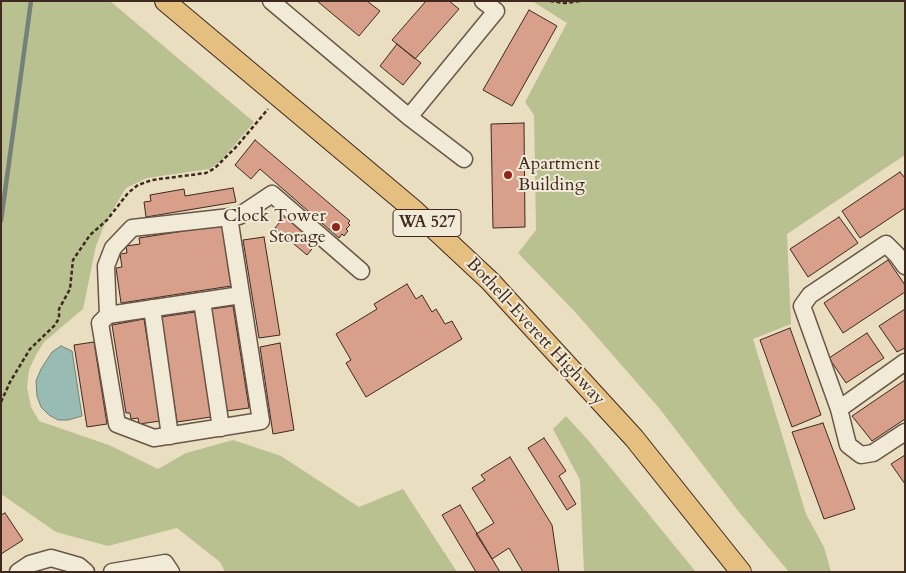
<!DOCTYPE html>
<style>
body{margin:0}
#map{position:relative;width:906px;height:573px;overflow:hidden;background:#eadec0;font-family:Cardo,serif}
canvas{display:block}
.frame{position:absolute;inset:0;border:2px solid #3e2820;pointer-events:none}
</style>
<div id="map">
<canvas width="906" height="573"></canvas>
<div class="frame"></div>
</div>
<script>
const context = document.querySelector('canvas').getContext('2d');
context.lineJoin = 'round';
function fillPath(path, color) { context.fillStyle = color; context.fill(path, 'evenodd'); }
const toPath = rows => new Path2D(rows.map(r => 'M' + r).join(''));
function stroke(path, color, width, dash) { context.strokeStyle = color; context.lineWidth = width; context.lineCap = dash ? 'butt' : 'round'; context.setLineDash(dash || []); context.stroke(path); }
function drawText(font, color, halo, rows, align = 'center') {
  context.font = font + ' Cardo,serif'; context.lineWidth = 4; context.setLineDash([]); context.textBaseline = 'middle'; context.strokeStyle = halo; context.fillStyle = color; for (const [text, x, y, turn = 0] of rows) {
    context.save(); context.translate(x, y); context.rotate((+turn || 0) * Math.PI / 180); context.textAlign = isNaN(turn) ? turn : align; if (halo) context.strokeText(text, 0, 0); context.fillText(text, 0, 0); context.restore();
  }
}
fillPath(toPath([
 [1,1,110,1,254,122,221,161,209,169,147,178,126,188,106,221,96,246,83,309,44,342,36,355,29,370,27,387,31,407,39,421,109,445,158,469,186,453,233,440,281,456,359,507,403,489,457,572,225,572,220,562,177,528,108,546,56,532,1,494],
 [532,1,905,1,905,155,787,234,791,324,753,339,806,514,824,547,831,572,789,572,739,512,659,408,576,313,518,253,536,230,534,115,525,102,567,23],
 [566,416,588,440,696,572,584,572,580,480,553,429]
]), '#b9c191');
const water = toPath([
 [61,346,72,351,82,416,68,420,58,420,49,415,41,407,37,396,36,381,41,369,52,352,61,346]
]);
fillPath(water, '#98bcb4');
stroke(water, '#748179', 1);
stroke(toPath([
 [1,221,31,1]
]), '#748179', 4.5);
const building = toPath([
 [317,1,367,1,380,11,359,36,317,1],
 [426,1,449,1,459,9,415,59,392,40,426,1],
 [529,10,557,26,512,106,483,90,529,10],
 [397,44,421,63,403,85,380,66,397,44],
 [524,123,525,227,493,228,491,124,524,123],
 [255,140,350,221,348,223,350,225,346,229,348,231,344,236,342,234,339,238,260,169,251,179,235,165,255,140],
 [900,172,905,178,905,208,860,238,842,211,900,172],
 [233,188,236,202,146,217,144,202,151,201,150,195,184,189,185,196,233,188],
 [285,216,317,243,307,255,275,228,285,216],
 [839,217,858,243,808,277,790,249,839,217],
 [222,225,231,286,121,303,116,268,122,267,120,254,127,253,126,246,140,244,139,238,222,225],
 [264,237,280,335,259,338,243,240,264,237],
 [888,260,905,285,905,292,843,333,824,303,888,260],
 [407,284,416,299,422,295,432,312,436,309,445,324,452,321,462,339,366,397,346,363,351,360,336,334,377,309,374,304,407,284],
 [233,306,249,408,227,411,211,309,233,306],
 [905,309,905,348,897,352,879,326,905,309],
 [195,312,211,417,177,422,161,317,195,312],
 [144,319,160,421,139,424,138,418,131,419,130,413,126,413,112,325,144,319],
 [790,328,821,415,792,427,760,340,790,328],
 [867,333,884,358,846,383,829,358,867,333],
 [94,342,107,424,87,427,74,345,94,342],
 [280,343,294,430,273,434,260,347,280,343],
 [905,380,905,419,872,441,852,416,905,380],
 [823,423,855,509,824,519,792,432,823,423],
 [544,438,566,471,559,476,576,504,567,510,528,448,544,438],
 [905,455,905,484,891,464,905,455],
 [510,457,552,525,559,572,523,572,509,548,492,559,476,534,494,523,472,488,485,480,481,475,510,457],
 [460,505,500,572,476,572,442,515,460,505],
 [5,513,23,540,1,554,1,515,5,513]
]);
fillPath(building, '#d8a08a');
stroke(building, '#3e2820', 1);
const minor = toPath([
 [271,1,409,117,464,159],
 [409,117,496,11,483,1],
 [229,217,261,421,154,438,117,424,100,323,108,315,106,266,113,248,132,228,239,216,272,194,361,271],
 [905,266,897,255,886,244,810,295,802,306,839,409,848,445,861,455,873,453,905,432],
 [202,301,221,428],
 [152,308,170,436],
 [108,315,241,295],
 [839,409,905,362],
 [18,572,30,564,51,558,79,566,86,572],
 [112,572,165,563,171,572]
]);
const major = toPath([
 [165,1,415,211,490,281,634,438,741,572]
]);
stroke(minor, '#695648', 19);
stroke(major, '#3e2820', 22);
stroke(toPath([
 [550,1,565,3,580,1],
 [1,402,10,382,30,349,55,325,59,318,59,309,70,289,73,260,90,235,107,220,128,193,138,185,152,180,206,173,215,168,237,146,268,109]
]), '#3e2820', 2.5, [4, 2.5]);
stroke(minor, '#f1ead6', 16);
stroke(major, '#e5bf80', 20);
for (const [x, y, r, color] of [
 [508,175,5,"#8f2418"],
 [336,227,5,"#8f2418"]
]) { const dot = new Path2D(); dot.arc(x, y, r, 0, 2 * Math.PI); context.fillStyle = color; context.fill(dot); stroke(dot, '#f1ead6', 2); }
for (const [x, y, w] of [
 [427,223,68]
]) { const box = new Path2D(); box.roundRect(x - w / 2, y - 13.5, w, 27, 4); context.fillStyle = '#f1ead6'; context.fill(box); stroke(box, '#3e2820', 1); }
drawText('bold 16px', '#3e2820', null, [
 ["WA 527",427,223]
]);
drawText('18px', '#3e2820', '#f1ead6', [
 ["Apartment",518,165],
 ["Building",518,186],
 ["Clock Tower",326,217,"right"],
 ["Storage",326,238,"right"]
], 'left');
drawText('18px', '#3e2820', '#f1ead6', [
 ["Bothell-Everett Highway",535,332,47]
]);
</script>
